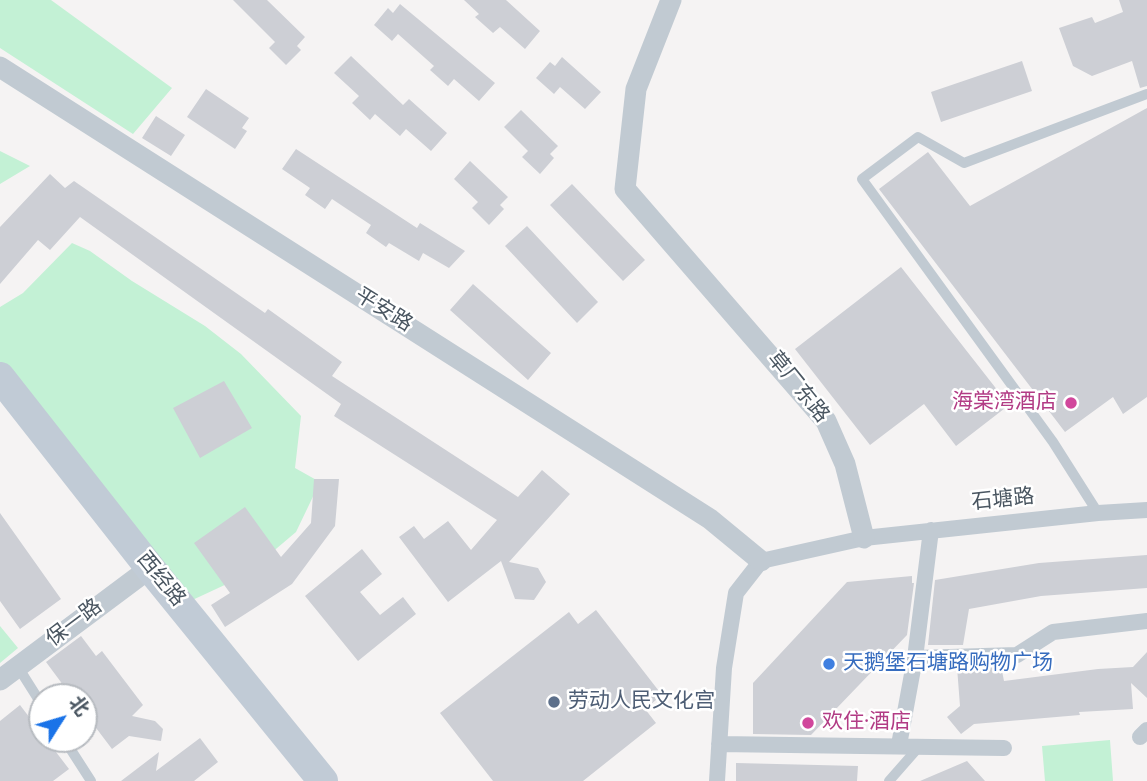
<!DOCTYPE html>
<meta charset="utf-8">
<style>
body{margin:0}
#map{position:relative;width:1147px;height:781px;overflow:hidden;background:#f5f3f3;font-family:"Source Sans 3","Noto Sans SC",sans-serif}
canvas{display:block}
.north{position:absolute;left:28px;top:683px;width:70px;height:70px;box-sizing:border-box;background:#fff;border:2px solid #b7bbc0;border-radius:50%;rotate:53deg;font-size:19px;font-weight:700;line-height:28px;text-align:center;color:#4a5661}
.north::after{content:'';display:block;margin:auto;width:24px;height:32px;background:#1a73e8;clip-path:polygon(50% 0,100% 100%,50% 72%,0 100%)}
</style>
<div id="map">
<canvas width="1147" height="781"></canvas>
<div class="north">北</div>
</div>
<script>
const context = document.querySelector('canvas').getContext('2d');
context.lineJoin = 'round';
function fillPath(path, color) { context.fillStyle = color; context.fill(path, 'evenodd'); }
const toPath = rows => new Path2D(rows.map(r => 'M' + r).join(''));
function stroke(path, color, width, dash) { context.strokeStyle = color; context.lineWidth = width; context.lineCap = dash ? 'butt' : 'round'; context.setLineDash(dash || []); context.stroke(path); }
function drawText(font, color, halo, rows, align = 'center') {
  context.font = font + ' "Source Sans 3","Noto Sans SC",sans-serif'; context.lineWidth = 5; context.setLineDash([]); context.textBaseline = 'middle'; context.strokeStyle = halo; context.fillStyle = color; for (const [text, x, y, turn = 0] of rows) {
    context.save(); context.translate(x, y); context.rotate((+turn || 0) * Math.PI / 180); context.textAlign = isNaN(turn) ? turn : align; if (halo) context.strokeText(text, 0, 0); context.fillText(text, 0, 0); context.restore();
  }
}
fillPath(toPath([
 [0,0,51,0,172,88,133,134,0,48],
 [0,151,30,166,0,184],
 [72,243,90,251,132,281,205,326,241,354,301,416,295,468,320,482,296,532,244,576,186,603,0,369,0,307,23,293],
 [0,626,18,648,0,663],
 [1110,740,1113,781,1045,781,1042,746]
]), '#c3f1d5');
fillPath(toPath([
 [233,0,267,0,305,37,297,46,301,50,286,65,269,48,275,42],
 [464,0,506,0,540,31,525,49,500,27,493,33,475,17,479,14],
 [1119,0,1147,0,1147,86,1140,88,1132,61,1092,76,1073,66,1059,28,1092,17,1095,23,1123,12],
 [400,4,495,83,479,101,454,79,448,86,430,70,434,66,398,34,392,41,374,25,388,8,393,13],
 [351,56,403,105,409,99,447,133,431,151,406,129,400,136,375,114,370,120,352,103,359,96,334,73],
 [562,57,601,92,585,109,560,87,554,94,536,78,550,62,555,66],
 [1022,61,1032,91,941,122,931,92],
 [206,89,249,118,242,128,247,131,235,149,187,117],
 [1147,108,1147,397,1123,414,1113,397,1065,432,879,189,928,152,970,206],
 [521,110,558,146,550,154,554,158,540,174,522,157,528,151,504,127],
 [156,116,185,135,171,156,142,138],
 [296,149,417,228,420,223,465,251,449,268,423,253,419,261,389,243,386,247,366,233,371,225,332,199,325,209,305,195,310,188,282,169],
 [470,161,508,197,500,205,504,209,489,225,472,208,478,202,454,179],
 [50,174,65,188,74,181,265,313,268,309,342,362,332,376,518,497,542,470,570,494,509,562,538,568,546,582,534,600,515,599,501,561,448,602,399,537,414,526,424,539,448,521,471,550,497,520,334,416,341,404,80,217,50,250,38,240,0,284,0,227],
 [572,184,645,260,623,281,550,205],
 [527,226,598,302,577,323,505,246],
 [901,267,1009,405,956,446,924,404,870,445,795,349],
 [473,284,551,353,528,380,450,310],
 [224,381,252,428,200,458,173,408],
 [314,479,339,479,335,526,292,584,225,627,211,605,230,593,194,543,245,507,281,557,311,523],
 [0,513,61,599,20,629,0,601],
 [362,549,382,574,360,592,380,615,403,597,416,614,358,661,305,596],
 [1147,555,1147,588,1041,596,969,609,963,645,928,645,935,580,1039,563],
 [912,576,912,583,914,583,907,635,811,735,753,734,753,683,847,582],
 [596,610,662,695,645,709,656,723,583,781,493,781,440,713,569,612,578,624],
 [81,636,96,656,102,651,143,705,132,716,155,721,163,729,161,741,129,736,112,749,84,712,84,697,72,697,46,662],
 [1147,652,1147,698,1131,683,1133,709,1079,712,1080,715,974,724,961,734,947,717,960,706,957,667,1001,666,1004,681,1098,669,1133,667],
 [20,705,42,734,42,739,46,739,69,769,53,781,0,781,0,721],
 [200,738,218,762,194,781,121,781,159,752,156,771],
 [967,761,985,781,920,781],
 [736,763,858,766,857,781,736,781]
]), '#cdcfd5');
stroke(toPath([
 [1098,513,1053,442,862,179,918,137,964,163,1147,94],
 [18,667,42,705],
 [64,739,91,781],
 [889,781,918,748]
]), '#c1cad2', 10);
stroke(toPath([
 [915,658,931,530],
 [1140,737,1147,730],
 [719,744,1004,748],
 [899,745,915,658,1017,655,1053,632,1147,621],
 [717,781,724,668,736,593,761,561,864,538,1098,513,1147,510]
]), '#c1cad2', 16);
stroke(toPath([
 [671,0,636,89,625,189,826,421,845,464,864,538],
 [0,67,710,519,761,561],
 [0,680,150,568]
]), '#c1cad2', 21);
stroke(toPath([
 [0,377,150,568,323,781]
]), '#c1cbd6', 30);
for (const [x, y, r, color] of [
 [1071,403,7,"#d1479c"],
 [829,664,7,"#3f7fe0"],
 [554,702,7,"#5c6f8a"],
 [808,723,7,"#d1479c"]
]) { const dot = new Path2D(); dot.arc(x, y, r, 0, 2 * Math.PI); context.fillStyle = color; context.fill(dot); stroke(dot, '#fff', 2.5); }
drawText('21px', '#4a5661', '#fff', [
 ["平安路",383,311,32],
 ["草厂东路",797,388,51],
 ["石塘路",1003,501,-6],
 ["西经路",160,580,51],
 ["保一路",75,624,-37]
]);
drawText('21px', '#b23c85', '#fff', [
 ["海棠湾酒店",1057,403],
 ["欢住·酒店",822,723,"left"]
], 'right');
drawText('21px', '#366cbe', '#fff', [
 ["天鹅堡石塘路购物广场",843,664]
], 'left');
drawText('21px', '#4e5e75', '#fff', [
 ["劳动人民文化宫",568,702]
], 'left');
</script>
